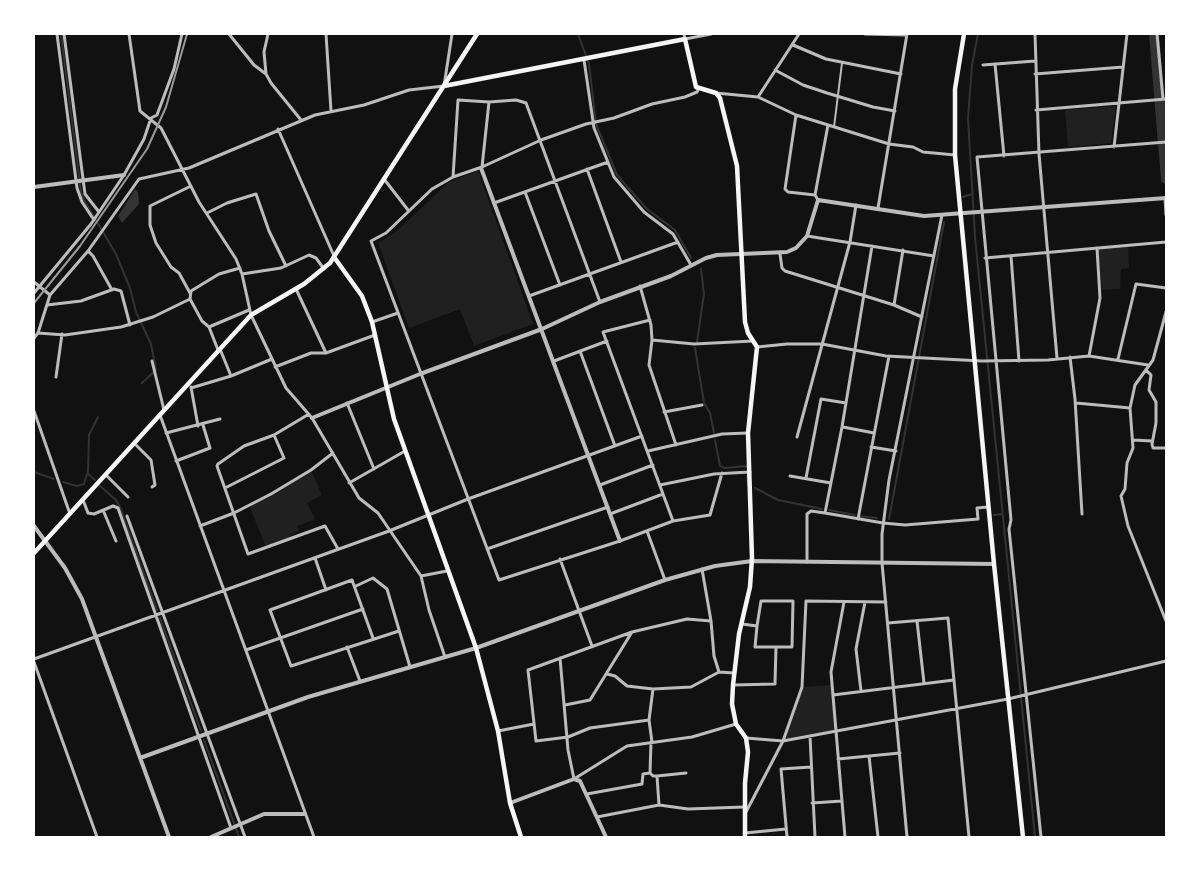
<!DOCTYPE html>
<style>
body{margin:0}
#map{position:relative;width:1200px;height:871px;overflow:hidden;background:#111;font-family:"DejaVu Sans",sans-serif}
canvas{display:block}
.frame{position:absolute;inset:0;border:35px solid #fff;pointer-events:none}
</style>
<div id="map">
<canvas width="1200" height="871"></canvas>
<div class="frame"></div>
</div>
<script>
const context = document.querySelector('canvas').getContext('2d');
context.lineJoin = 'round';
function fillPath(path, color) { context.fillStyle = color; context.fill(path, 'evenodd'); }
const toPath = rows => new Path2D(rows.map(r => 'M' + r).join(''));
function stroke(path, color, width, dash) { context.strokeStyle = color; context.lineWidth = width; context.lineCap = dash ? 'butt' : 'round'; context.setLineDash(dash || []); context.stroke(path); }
fillPath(toPath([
 [1116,106,1111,143,1068,147,1065,110],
 [478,171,533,324,474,346,460,309,409,328,378,243,397,231,449,182],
 [1128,246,1129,268,1121,269,1120,289,1102,290,1097,248],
 [311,470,322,495,307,503,315,519,297,526,299,531,290,534,292,538,266,547,249,505],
 [832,685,836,731,783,741,802,687]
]), '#202020');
fillPath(toPath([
 [135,189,138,192,139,204,122,223,118,216]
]), '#333');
stroke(toPath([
 [61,34,81,192,84,200,116,254,130,288,136,312,151,344,156,370,142,383],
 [578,34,589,64,596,124,617,175,647,209,675,230,691,258],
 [978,34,972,65,968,118,975,237,1035,837],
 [963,197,972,194],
 [697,342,704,294,701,269],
 [695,348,704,403,710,413,714,433],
 [715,440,720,466,725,468,746,466,746,467],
 [34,472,54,479],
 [88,474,95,480],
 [747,476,748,485],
 [63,482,77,486,84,484,88,471,89,435,98,417],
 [100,486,116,500,120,507,157,610],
 [755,488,778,500,822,509],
 [829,510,855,515],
 [994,515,1003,514],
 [860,516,877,518],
 [889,519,944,222],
 [160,618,201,731],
 [204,740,239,837]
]), '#333', 2);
stroke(toPath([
 [1154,34,1166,179]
]), '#333', 10);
stroke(toPath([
 [834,127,842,63]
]), '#bcbcbc', 2);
stroke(toPath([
 [57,34,77,188,82,202,94,220],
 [64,34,85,194,99,212],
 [129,34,140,111,161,128,199,202,236,259,242,274,251,315,286,388,312,418,359,498,378,513,421,576,429,610,445,657],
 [229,34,254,65,266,74],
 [268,34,264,52,266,74,271,83,301,120],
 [326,34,331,111],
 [684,34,685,39,711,34],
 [865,34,906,35],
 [1035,34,1039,154,1057,358],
 [1157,34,1163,99],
 [793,45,826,59,901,74],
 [584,60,594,128,614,177,644,212,673,234,691,265],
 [995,64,1004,156],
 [983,65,1035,61],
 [775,70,803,85,827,93,873,107,895,111],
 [1035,74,1123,67],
 [699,88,697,92,685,97,652,104,614,118,586,124,541,140,482,167,453,177,432,189,386,233,371,241,499,580,620,541,673,521,710,515,722,473],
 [716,93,758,97,796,115,889,144,913,147,923,152,955,155],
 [758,97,799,34],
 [1036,110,1166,99],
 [796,115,785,189,788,192,815,195],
 [278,129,334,256],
 [1114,147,1127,34],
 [482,167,489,102],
 [587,169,621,262],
 [453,177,458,100,489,102,516,100,526,103,600,302],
 [384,179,408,210],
 [525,192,560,285],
 [1165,198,1166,215],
 [818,200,815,195,828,125],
 [494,203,608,162],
 [878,208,907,34],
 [207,213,227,203,256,194,269,231,286,266],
 [807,236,934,256],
 [872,246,842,427,825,513,883,523,905,525,978,519,977,508,988,507],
 [88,251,93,256,112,290],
 [780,254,782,268,785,271,894,305,922,317],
 [1011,256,1019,361],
 [985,258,1166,242],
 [240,268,219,274,191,291,190,299,202,321,209,327,249,310],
 [242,274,281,268,309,255,316,258,324,269],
 [34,282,50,295],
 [640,286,651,325,652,340,649,365,676,445],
 [296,289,326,353],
 [34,293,91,224,124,175,144,139,151,118,157,115,174,69,182,34],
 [190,293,179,273,171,267,156,243,150,225,150,206,191,186],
 [529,296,678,242],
 [47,305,81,301,114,289,121,291,130,325],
 [894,305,903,250],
 [1166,312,1153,360,1135,385,1130,408,1133,448,1127,463,1125,489,1121,496,1128,526,1166,621],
 [650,320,603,332,673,521],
 [372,322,398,313],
 [209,327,218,350],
 [38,333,65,335,121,327,153,317,190,299],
 [34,338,38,333,50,295,88,251,139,179,189,168,315,115,364,105,409,90,444,86,452,34],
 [652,340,694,344,753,341],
 [757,347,787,344,822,344,886,356,982,361,1048,360,1089,356,1148,365],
 [220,349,231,376],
 [580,351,615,446],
 [1089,356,1100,298,1097,248],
 [1070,357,1075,399,1082,514],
 [1118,359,1136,284,1166,288],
 [152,361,164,410],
 [554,361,607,341],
 [275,367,311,353,326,353,375,335],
 [1146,370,1151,375,1149,390,1156,402,1156,423,1152,444,1153,448,1166,448],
 [56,377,62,334],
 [191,387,198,426],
 [191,388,231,376,272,359],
 [347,403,374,469],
 [1076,403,1130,408],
 [34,411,70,514],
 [664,412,702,405],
 [309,414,274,435,244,446,218,464,217,466,248,554,325,526,338,549],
 [160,415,314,837],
 [843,427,874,433],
 [166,433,220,419],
 [797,437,850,242,856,205],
 [1133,440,1152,441],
 [134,443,151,460,155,485,152,487],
 [871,447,896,451],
 [648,451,722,434,748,433],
 [176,461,210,448,203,425],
 [106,475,128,497],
 [790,476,831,483],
 [806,478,821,399,846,403],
 [349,483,405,451],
 [600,485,653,465],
 [660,485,714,474,750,472],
 [225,488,284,458,274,435],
 [83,500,88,513,94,514,113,506,118,508,231,828],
 [103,510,116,541],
 [610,514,663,494],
 [127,516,245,837],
 [858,519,889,356],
 [200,526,234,513,271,494,311,470,333,453],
 [647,531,665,580],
 [487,549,608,507],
 [315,558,326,590],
 [560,559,592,646],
 [807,562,807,514,811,511,825,513],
 [421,576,447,571],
 [356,586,373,578,387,589,410,667],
 [844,602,831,672,845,837],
 [711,621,714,656,719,672],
 [917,621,924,683],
 [888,623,948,618,969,837],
 [742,624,757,626,761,601,793,601,792,647,755,647,757,626],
 [373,638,352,580,270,610,291,666,399,631],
 [347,647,360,681],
 [246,650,363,609],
 [560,658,568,750,574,779,627,746,692,737,736,724],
 [34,659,389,531,468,499,642,436],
 [34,662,97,837],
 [607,674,615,676,627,686,653,689,691,687,719,672,734,673],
 [733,685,775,684,776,647],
 [861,691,856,649,865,602],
 [833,695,954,680],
 [565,705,590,700,632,632],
 [649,720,590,728,568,737,536,741,528,670,632,632,687,619,711,621,702,569],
 [498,731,534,724],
 [810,736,815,837],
 [746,738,783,741,1008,699,1166,661],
 [652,742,649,720,653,689],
 [869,756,878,837],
 [838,759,900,753],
 [650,773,653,776,657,776,659,805],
 [657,776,686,773],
 [587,794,642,784,643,774,650,773,651,742],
 [812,803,842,801],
 [746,812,783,741,802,687,806,601,886,602],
 [597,817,659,805,688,809,744,807],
 [745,833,786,829],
 [787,837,781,769,811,767],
 [907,837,882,563,882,534,889,480,942,215],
 [1041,837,1009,529,1011,520,977,157,1166,142]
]), '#bcbcbc', 3);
stroke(toPath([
 [481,168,620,541],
 [34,187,124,175],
 [312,418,420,374,542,329,600,302,671,276,706,258,717,255,787,252,796,248,807,236,818,200,924,216,1166,198],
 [34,526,65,568,82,599,169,837],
 [140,758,308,697,476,648,665,580,715,566,752,561,994,564],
 [510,803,574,779,580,781,606,837],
 [211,837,264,814,305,814]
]), '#bcbcbc', 4);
stroke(toPath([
 [964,34,955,89,955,155,994,564,1023,837],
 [444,86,685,39,696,87,716,93,720,98,737,166,745,322,748,333,757,347,748,433,752,558,750,587,739,634,733,685,732,704,736,724,746,738,748,752,745,783,745,837],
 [334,257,362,296,372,322,394,419,476,648,498,731,510,803,521,837],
 [34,553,251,315,304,284,330,263,477,34]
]), '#f5f5f5', 4.5);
stroke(toPath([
 [34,303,80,246,147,149,166,107,187,34]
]), '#9a9a9a', 2);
</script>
